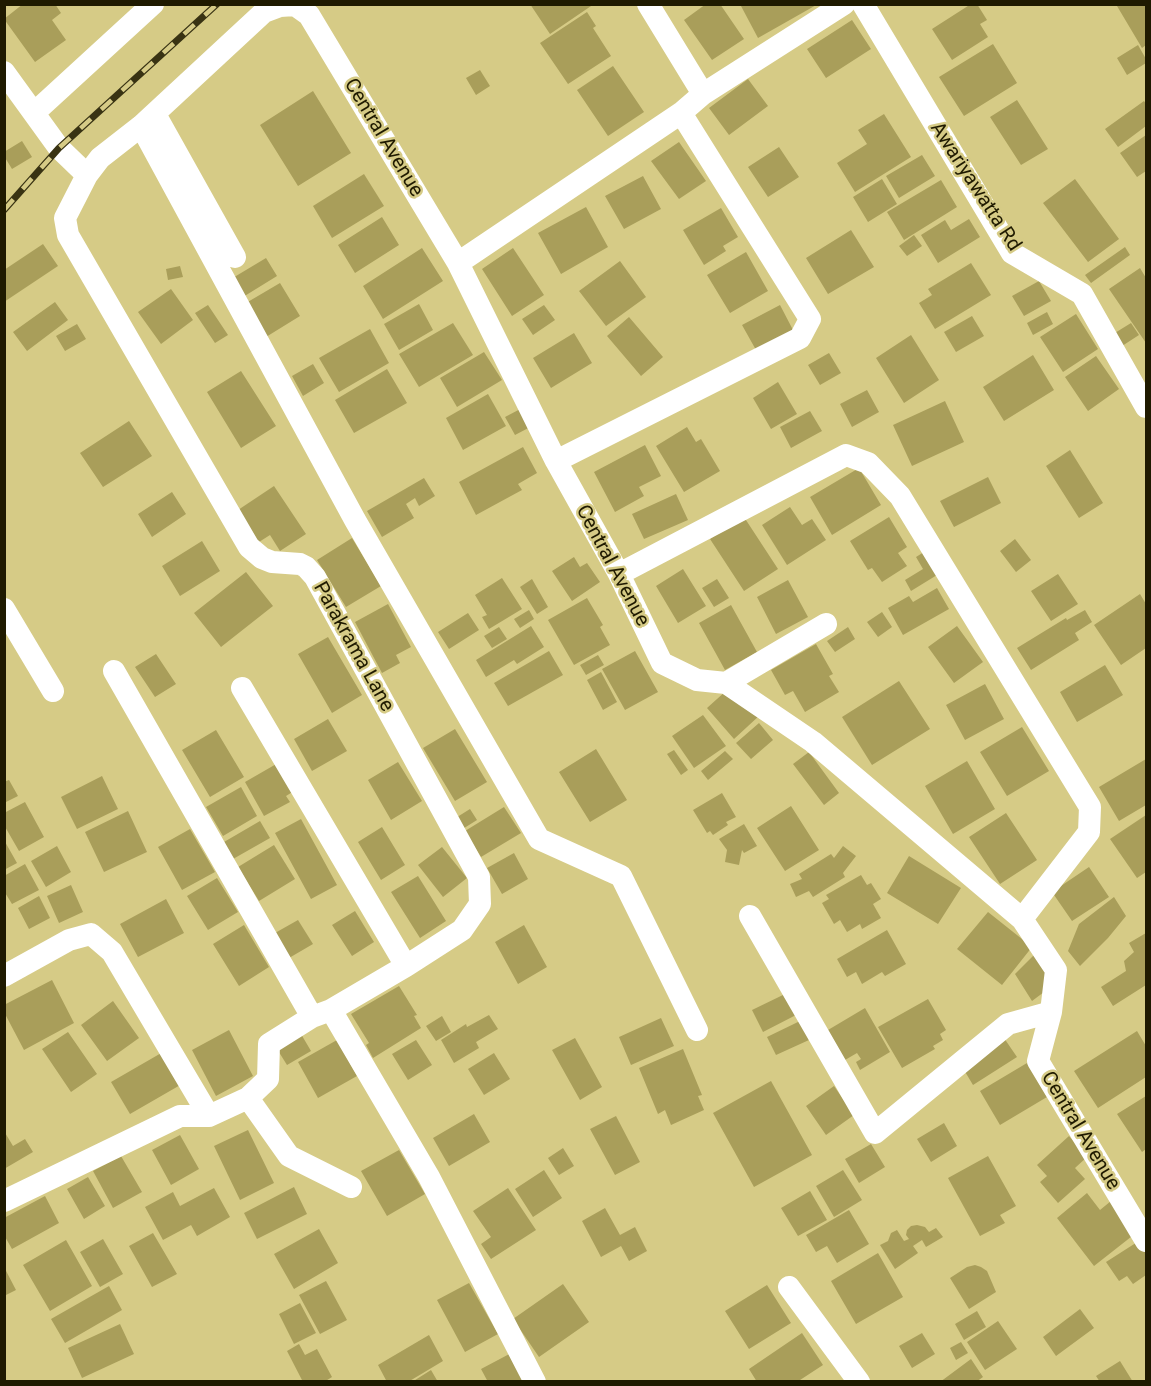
<!DOCTYPE html>
<style>
body{margin:0}
#map{position:relative;width:1151px;height:1386px;overflow:hidden;background:#d6cb86;font-family:Roboto,sans-serif}
canvas{display:block}
.frame{position:absolute;inset:0;border:6px solid #1f1a00;pointer-events:none}
</style>
<div id="map">
<canvas width="1151" height="1386"></canvas>
<div class="frame"></div>
</div>
<script>
const context = document.querySelector('canvas').getContext('2d');
context.lineJoin = 'round';
function fillPath(path, color) { context.fillStyle = color; context.fill(path, 'evenodd'); }
const toPath = rows => new Path2D(rows.map(r => 'M' + r).join(''));
function stroke(path, color, width, dash) { context.strokeStyle = color; context.lineWidth = width; context.lineCap = dash ? 'butt' : 'round'; context.setLineDash(dash || []); context.stroke(path); }
function drawText(font, color, halo, rows, align = 'center') {
  context.font = font + ' Roboto,sans-serif'; context.lineWidth = 5; context.setLineDash([]); context.textBaseline = 'middle'; context.strokeStyle = halo; context.fillStyle = color; for (const [text, x, y, turn = 0] of rows) {
    context.save(); context.translate(x, y); context.rotate((+turn || 0) * Math.PI / 180); context.textAlign = isNaN(turn) ? turn : align; if (halo) context.strokeText(text, 0, 0); context.fillText(text, 0, 0); context.restore();
  }
}
fillPath(toPath([
 [23,4,55,4,61,13,52,20,66,40,35,62,4,19],
 [530,4,594,4,550,34],
 [706,4,720,4,744,39,712,60,684,20],
 [744,4,818,4,758,38,741,6],
 [971,4,977,4,987,20,980,24,988,37,952,60,932,29],
 [1120,4,1146,4,1146,45,1142,48,1117,6],
 [587,12,596,26,593,28,611,56,568,84,540,43],
 [852,20,871,49,826,78,807,49],
 [993,44,1017,83,964,116,939,77],
 [1138,45,1146,59,1146,63,1127,75,1117,58],
 [613,66,644,112,608,136,577,90],
 [480,70,490,86,476,95,466,78],
 [748,79,768,106,729,135,709,108],
 [313,91,351,153,298,186,260,125],
 [1017,100,1048,149,1021,165,990,117],
 [1144,101,1146,104,1146,126,1118,147,1105,129],
 [884,114,911,157,855,192,837,163,867,144,858,130],
 [1146,135,1146,171,1137,177,1120,153],
 [22,141,32,157,12,169,4,156,4,152],
 [679,142,706,181,679,199,651,161],
 [779,147,799,177,768,197,748,167],
 [922,155,935,176,899,198,886,176],
 [364,174,384,206,332,238,313,206],
 [643,176,661,209,624,229,605,196],
 [882,179,897,204,868,222,853,197],
 [1075,179,1119,239,1088,262,1043,203],
 [941,180,957,207,904,240,887,212],
 [586,207,608,247,561,274,538,233],
 [721,208,738,237,723,246,726,251,704,265,683,230],
 [382,217,399,245,355,273,338,245],
 [969,219,980,237,938,263,921,235,945,220,951,230],
 [851,230,874,267,828,294,806,258],
 [914,235,922,246,907,256,899,246],
 [43,244,58,266,4,302,4,270],
 [1125,247,1130,255,1091,283,1085,275],
 [422,248,443,281,383,319,363,286],
 [513,248,544,295,512,316,482,269],
 [746,252,768,291,730,313,707,275],
 [266,258,277,276,243,297,231,279],
 [620,261,646,297,606,326,579,291],
 [971,263,991,295,935,329,919,303,932,295,928,289],
 [180,266,183,277,168,280,166,269],
 [1140,268,1146,278,1146,343,1109,289],
 [1039,281,1051,301,1024,316,1012,296],
 [280,283,300,316,266,337,246,303],
 [171,289,193,320,161,344,138,312],
 [55,302,68,320,27,351,13,332],
 [419,304,433,330,399,350,384,324],
 [208,305,228,335,215,343,195,313],
 [544,305,555,320,533,335,522,319],
 [780,305,793,330,756,350,742,325],
 [1047,312,1053,324,1033,335,1027,323],
 [1076,314,1098,349,1063,372,1040,337],
 [972,316,984,336,956,352,944,332],
 [629,317,663,357,641,376,607,336],
 [453,323,473,355,419,387,399,354],
 [1131,323,1139,335,1119,348,1110,336],
 [77,324,86,339,65,351,56,336],
 [370,329,389,363,339,392,319,358],
 [574,333,592,363,551,388,533,358],
 [911,335,939,380,904,403,876,358],
 [484,352,502,380,457,407,440,378],
 [829,353,841,373,820,385,808,365],
 [1033,355,1054,390,1004,421,983,387],
 [1096,356,1119,389,1088,411,1065,377],
 [313,364,324,383,303,396,292,376],
 [387,369,407,403,354,433,335,400],
 [241,371,276,426,241,448,207,392],
 [778,382,797,414,771,429,753,398],
 [867,390,879,412,852,427,840,404],
 [488,394,506,426,463,450,446,418],
 [945,401,964,442,912,466,893,425],
 [526,406,536,424,515,435,505,417],
 [810,411,822,431,791,448,780,427],
 [129,421,152,456,103,487,80,453],
 [687,427,696,442,701,439,720,471,684,492,656,446],
 [645,445,661,476,639,487,644,496,615,512,594,472],
 [523,447,537,473,518,484,522,490,476,515,459,482],
 [1070,450,1103,503,1079,518,1046,466],
 [859,468,881,505,832,535,810,497],
 [988,477,1001,503,954,527,940,501],
 [424,478,435,496,419,506,415,498,406,504,414,518,382,537,367,511],
 [274,486,306,534,280,551,270,535,259,542,238,510],
 [172,492,186,514,152,537,138,514],
 [676,494,688,520,644,539,632,514],
 [790,507,802,525,812,519,826,540,787,565,762,525],
 [744,517,778,569,744,591,710,539],
 [889,517,907,547,898,553,907,566,882,582,872,568,868,570,850,541],
 [352,538,381,586,346,607,317,560],
 [1015,539,1031,560,1016,572,1000,551],
 [202,541,220,571,180,596,162,566],
 [924,552,937,575,911,591,905,580,923,569,916,557],
 [574,557,580,567,587,563,600,582,572,601,552,571],
 [683,569,706,606,678,623,656,586],
 [246,572,273,606,221,647,194,613],
 [1058,574,1078,604,1051,621,1031,591],
 [502,578,522,609,489,629,482,617,487,615,475,595],
 [532,579,548,607,537,614,520,587],
 [717,579,729,598,714,607,702,588],
 [788,580,808,617,776,634,757,597],
 [937,588,949,609,903,635,888,608,909,596,913,602],
 [1140,594,1146,604,1146,648,1121,665,1094,625],
 [587,598,603,625,600,627,610,645,574,665,548,620],
 [388,604,411,647,396,655,400,663,382,673,355,622],
 [731,605,757,652,725,670,699,623],
 [529,610,534,619,520,628,514,619],
 [1085,610,1092,622,1075,633,1079,640,1031,670,1017,648,1066,618,1067,620],
 [882,612,892,627,878,637,867,622],
 [468,613,479,630,449,649,438,632],
 [531,626,544,647,517,664,514,660,486,677,476,660],
 [957,626,983,662,954,683,928,647],
 [499,627,507,639,492,648,484,636],
 [848,627,855,639,835,652,827,641],
 [328,637,362,695,332,713,298,654],
 [816,644,833,674,829,676,839,692,805,712,793,691,785,695,771,670],
 [549,651,563,675,508,706,494,683],
 [635,651,658,692,625,710,602,669],
 [156,654,176,684,155,697,135,667],
 [598,655,604,665,586,675,580,665],
 [1105,665,1123,695,1077,722,1060,692],
 [601,672,617,702,603,710,587,680],
 [899,681,930,729,872,765,842,717],
 [985,684,1004,719,965,740,946,705],
 [727,690,760,715,734,739,707,708],
 [703,715,726,746,694,768,672,736],
 [328,719,347,751,312,771,294,739],
 [759,723,773,740,751,759,736,743],
 [1022,727,1049,771,1007,796,980,752],
 [455,729,487,782,455,801,423,748],
 [216,730,244,777,210,797,182,750],
 [596,749,627,800,590,822,559,772],
 [674,750,688,770,681,775,667,754],
 [725,751,733,759,708,780,701,771],
 [809,752,839,793,824,805,793,764],
 [1146,759,1146,805,1119,821,1099,787],
 [967,761,995,809,953,834,925,786],
 [398,762,422,801,391,820,368,780],
 [278,763,294,791,286,796,290,802,264,816,245,782],
 [102,776,118,809,77,829,61,797],
 [9,780,18,796,4,803,4,782],
 [241,787,257,816,223,836,206,807],
 [722,793,736,817,726,822,728,825,713,835,710,831,707,833,693,810],
 [25,802,44,837,19,851,4,825,4,813],
 [791,806,819,850,785,871,757,828],
 [504,807,521,833,481,857,465,831],
 [470,809,477,820,461,830,454,819],
 [128,811,147,852,104,872,85,832],
 [1006,813,1037,860,1000,884,969,837],
 [1146,815,1146,872,1137,878,1110,839],
 [301,819,337,885,311,899,275,833],
 [260,821,270,838,233,859,224,842],
 [744,824,757,846,744,853,742,850,739,865,725,862,727,850,719,839],
 [382,827,405,865,381,880,358,842],
 [190,829,215,872,182,890,158,847],
 [4,840,17,863,4,870],
 [274,845,295,879,259,901,238,867],
 [57,846,71,872,46,887,31,861],
 [843,846,856,856,843,873,845,877,813,897,809,891,796,897,790,884,802,879,799,874,831,854,834,858],
 [442,847,467,878,443,897,418,865],
 [514,853,528,879,502,894,487,868],
 [909,856,961,888,938,924,887,893],
 [25,864,39,890,12,904,4,891,4,876],
 [1089,867,1109,897,1072,921,1052,892],
 [861,875,867,885,871,883,881,899,873,904,881,918,862,929,860,924,847,932,840,920,834,924,822,903,829,899,826,895],
 [418,876,446,921,420,938,391,892],
 [217,878,238,912,208,930,187,896],
 [71,885,83,912,59,923,47,896],
 [39,896,50,918,29,929,18,908],
 [1114,897,1126,916,1108,938,1080,966,1068,951,1079,924],
 [166,899,184,933,138,957,120,924],
 [355,911,374,942,352,956,332,925],
 [988,912,1032,947,1002,985,957,949],
 [298,920,313,944,289,958,275,933],
 [244,925,269,967,239,986,213,944],
 [524,925,547,967,518,984,495,942],
 [887,930,906,964,885,976,882,972,862,984,856,972,847,977,837,959],
 [1146,933,1146,985,1113,1006,1101,987,1126,971,1124,961,1134,952,1129,943],
 [1036,953,1052,986,1032,1001,1015,974],
 [52,980,74,1023,24,1050,4,1012,4,1005],
 [399,986,417,1015,414,1016,421,1028,373,1058,366,1045,369,1043,351,1014],
 [785,994,796,1015,763,1032,752,1010],
 [928,999,946,1030,940,1034,943,1040,933,1046,935,1049,902,1068,878,1027],
 [113,1001,139,1038,107,1061,81,1025],
 [865,1008,890,1052,860,1070,856,1062,861,1059,857,1053,845,1060,828,1030],
 [489,1015,498,1029,476,1042,479,1048,454,1063,441,1040,466,1024,467,1027],
 [442,1016,451,1032,436,1041,426,1026],
 [661,1018,674,1046,631,1065,619,1037],
 [800,1021,809,1040,776,1055,767,1037],
 [229,1030,253,1076,216,1096,192,1050],
 [1137,1031,1146,1046,1146,1077,1098,1108,1074,1071],
 [68,1032,97,1074,71,1092,42,1049],
 [301,1034,311,1051,287,1065,277,1049],
 [575,1038,602,1087,580,1100,552,1050],
 [1004,1038,1017,1057,973,1085,961,1065],
 [337,1040,357,1076,318,1098,298,1062],
 [416,1040,432,1065,408,1080,392,1054],
 [683,1049,702,1095,698,1096,704,1110,671,1125,665,1110,658,1114,639,1068],
 [163,1052,182,1084,130,1114,111,1082],
 [494,1053,510,1079,484,1095,468,1069],
 [1027,1063,1047,1097,1000,1125,980,1091],
 [771,1081,812,1155,754,1187,713,1113],
 [834,1086,854,1115,826,1135,806,1106],
 [1146,1096,1146,1149,1142,1152,1117,1114],
 [474,1114,490,1142,449,1166,433,1138],
 [616,1116,640,1162,615,1175,590,1129],
 [944,1123,957,1146,931,1162,917,1139],
 [248,1130,274,1183,240,1200,214,1146],
 [4,1131,13,1146,25,1139,33,1152,4,1169],
 [180,1135,199,1169,171,1185,152,1150],
 [1069,1136,1087,1157,1075,1168,1085,1179,1058,1203,1040,1182,1047,1176,1037,1165],
 [871,1144,885,1167,859,1183,845,1159],
 [563,1148,574,1166,559,1175,548,1158],
 [399,1150,425,1194,387,1216,361,1171],
 [121,1156,142,1192,113,1208,93,1171],
 [988,1156,1016,1206,1000,1215,1005,1223,980,1236,948,1178],
 [544,1170,562,1198,533,1217,515,1189],
 [843,1170,862,1200,834,1217,816,1186],
 [88,1177,105,1206,84,1219,67,1189],
 [294,1187,307,1214,257,1239,244,1213],
 [214,1188,230,1217,197,1236,191,1225,163,1240,145,1207,173,1192,180,1206],
 [508,1188,536,1230,491,1259,481,1244,491,1237,473,1211],
 [810,1191,827,1220,798,1236,781,1208],
 [1087,1193,1100,1210,1111,1201,1136,1233,1094,1266,1057,1218],
 [45,1196,59,1223,12,1249,4,1235,4,1218],
 [605,1208,620,1235,635,1227,647,1251,629,1261,621,1246,601,1257,582,1221],
 [849,1210,869,1244,837,1263,827,1246,816,1252,806,1235],
 [917,1225,925,1227,929,1232,936,1228,943,1237,926,1247,922,1240,913,1246,918,1253,895,1269,880,1245,888,1241,891,1233,897,1230,904,1241,909,1239,906,1235,907,1230,911,1226],
 [319,1229,338,1263,294,1289,274,1254],
 [153,1233,177,1274,152,1287,129,1246],
 [103,1239,123,1274,100,1287,80,1252],
 [1142,1239,1146,1246,1146,1275,1133,1284,1127,1276,1119,1281,1106,1262],
 [66,1240,92,1286,50,1311,23,1265],
 [878,1253,903,1297,856,1324,831,1281],
 [975,1265,981,1267,987,1271,996,1292,969,1309,950,1278,967,1267],
 [4,1267,16,1290,4,1296],
 [326,1281,347,1320,320,1334,299,1295],
 [469,1283,498,1334,465,1352,437,1300],
 [563,1284,589,1322,539,1357,513,1319],
 [767,1285,791,1323,749,1349,725,1311],
 [109,1286,122,1310,65,1343,51,1319],
 [300,1303,316,1333,294,1344,279,1314],
 [1080,1309,1094,1328,1056,1356,1043,1337],
 [977,1311,986,1327,964,1340,955,1324],
 [998,1321,1017,1349,985,1370,967,1342],
 [120,1324,134,1354,82,1378,68,1348],
 [802,1333,823,1365,797,1382,757,1382,749,1369],
 [922,1333,935,1354,912,1368,899,1346],
 [429,1335,443,1361,408,1382,387,1382,378,1365],
 [961,1342,968,1353,956,1360,950,1348],
 [299,1344,305,1355,317,1349,332,1377,324,1382,303,1382,287,1351],
 [515,1351,532,1382,488,1382,481,1369],
 [971,1359,983,1377,976,1382,940,1382],
 [1120,1361,1133,1382,1100,1382,1096,1376],
 [431,1370,438,1382,412,1382]
]), '#a99e5a');
stroke(toPath([
 [648,4,703,94],
 [863,4,1012,253,1082,294,1146,407],
 [4,72,59,148,87,175],
 [34,113,153,4],
 [155,114,235,257],
 [141,126,355,520,539,839,621,876,697,1030],
 [458,263,681,113,703,94,844,4],
 [556,461,800,338,810,319,681,113],
 [619,574,846,455,868,463,900,496,1090,807,1089,832,1022,919],
 [4,609,53,691],
 [114,671,312,1017],
 [726,683,826,624],
 [242,688,406,966],
 [750,916,875,1133,1008,1024,1051,1012],
 [4,976,69,940,91,934,112,952,209,1116],
 [331,1010,429,1177,535,1382],
 [248,1098,289,1156,351,1187],
 [4,1201,180,1116,209,1116,248,1098,268,1079,269,1044,312,1017,331,1010,406,966,462,930,480,904,479,877,315,577,306,567,300,564,272,562,262,558,249,547,68,235,65,218,87,175,100,158,141,126,264,12,280,6,295,5,309,15,458,263,556,461,619,574,662,663,697,680,726,683,813,742,1022,919,1056,970,1051,1012,1038,1061,1146,1241],
 [789,1287,859,1382]
]), '#fff', 22);
const rail = toPath([
 [4,210,59,148,217,4]
]);
stroke(rail, '#393313', 7);
stroke(rail, '#d6cb86', 4.5, [14]);
drawText('20px', '#1f1a00', '#d6cb86', [
 ["Central Avenue",383,138,59],
 ["Awariyawatta Rd",975,187,57],
 ["Central Avenue",612,566,62],
 ["Parakrama Lane",353,647,61],
 ["Central Avenue",1080,1131,59]
]);
</script>
